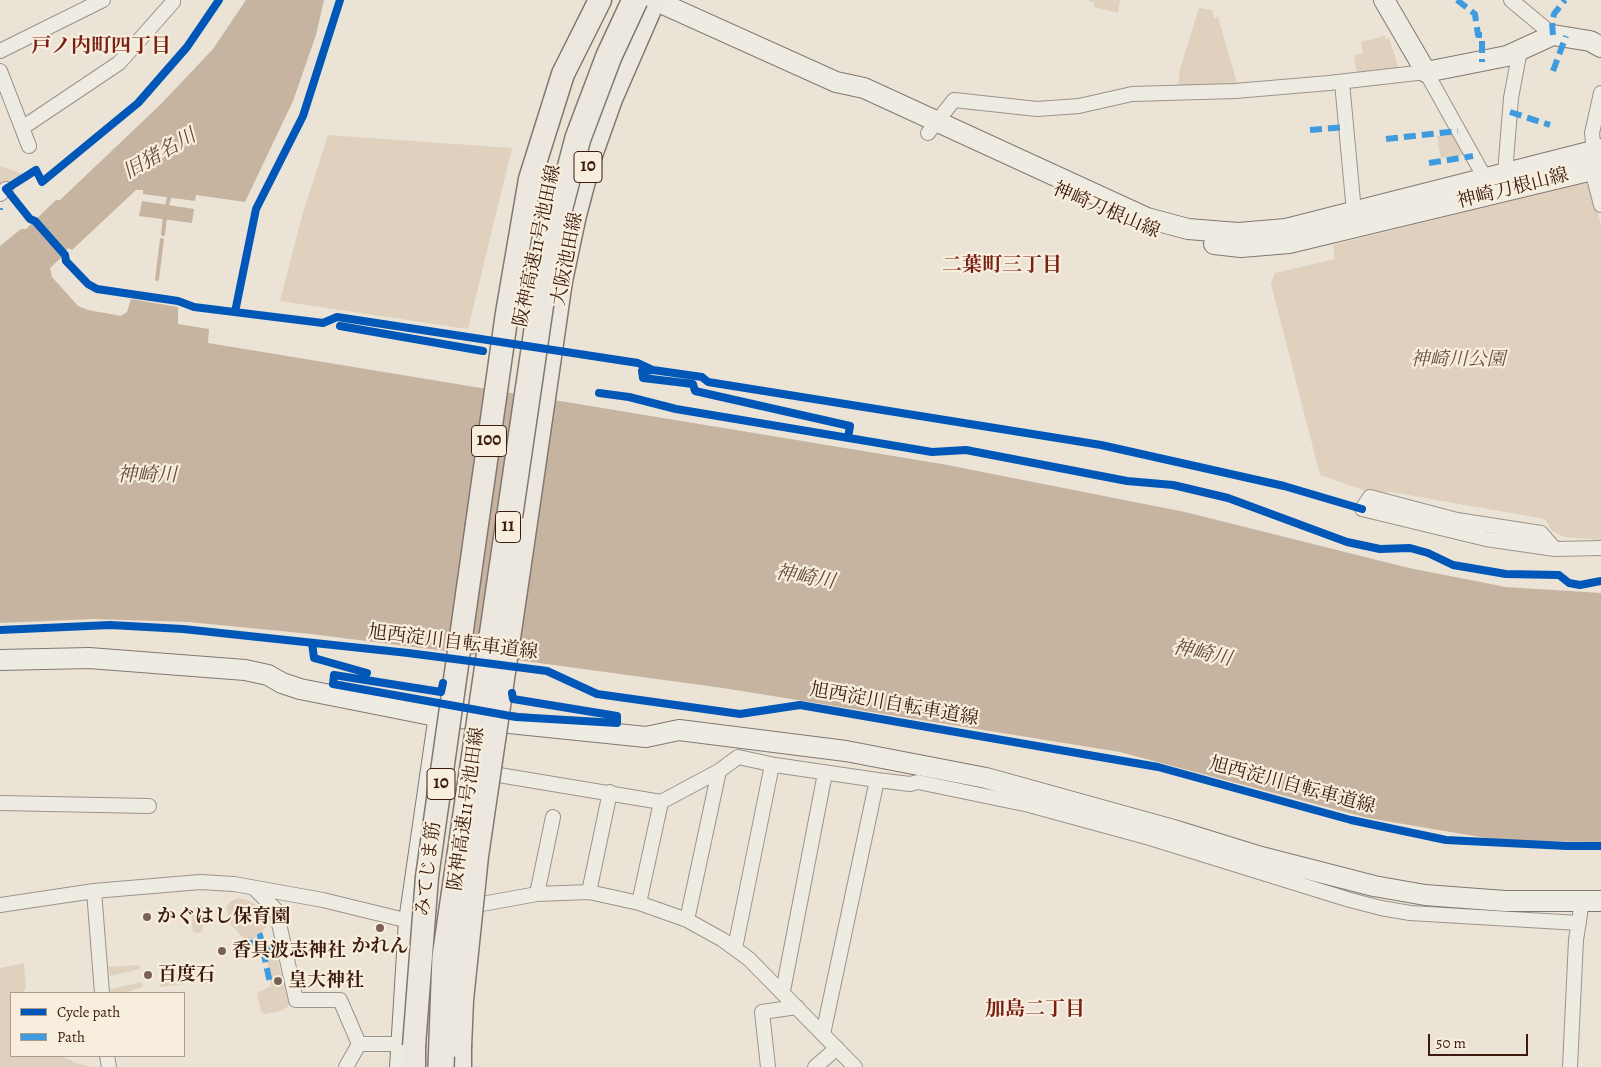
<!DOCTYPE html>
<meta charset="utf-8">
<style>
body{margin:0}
#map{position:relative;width:1601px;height:1067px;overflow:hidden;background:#ebe3d5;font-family:Alegreya,serif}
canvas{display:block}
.legend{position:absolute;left:10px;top:992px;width:175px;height:65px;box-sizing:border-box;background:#f8eedd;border:1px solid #ad9a8a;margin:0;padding:6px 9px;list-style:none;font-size:15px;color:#3c1b0e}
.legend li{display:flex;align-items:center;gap:10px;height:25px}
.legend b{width:25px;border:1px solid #ad9a8a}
.scale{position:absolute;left:1428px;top:1034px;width:100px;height:22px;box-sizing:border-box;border:2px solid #3c1b0e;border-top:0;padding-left:6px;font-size:15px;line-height:18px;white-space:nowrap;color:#3c1b0e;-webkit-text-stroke:4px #f8eedd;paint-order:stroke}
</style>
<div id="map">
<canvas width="1601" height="1067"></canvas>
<ul class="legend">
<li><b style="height:6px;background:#0057b8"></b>Cycle path</li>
<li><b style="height:6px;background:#3f9bde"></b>Path</li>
</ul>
<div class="scale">50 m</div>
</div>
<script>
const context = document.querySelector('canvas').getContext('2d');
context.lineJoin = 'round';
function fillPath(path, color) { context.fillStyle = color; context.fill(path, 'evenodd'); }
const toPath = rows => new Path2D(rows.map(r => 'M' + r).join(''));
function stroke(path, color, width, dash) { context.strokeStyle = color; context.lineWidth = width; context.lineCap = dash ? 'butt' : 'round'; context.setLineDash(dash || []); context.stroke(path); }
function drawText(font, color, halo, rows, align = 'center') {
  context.font = font + ' Alegreya,"Noto Serif JP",serif'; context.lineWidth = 4.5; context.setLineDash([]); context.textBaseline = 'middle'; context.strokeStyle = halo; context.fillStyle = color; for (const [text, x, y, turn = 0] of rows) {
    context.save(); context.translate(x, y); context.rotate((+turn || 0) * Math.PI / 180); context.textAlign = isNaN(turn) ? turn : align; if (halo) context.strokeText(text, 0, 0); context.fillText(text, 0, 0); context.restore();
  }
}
fillPath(toPath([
 [1088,0,1120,0,1118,13,1094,7,1094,3],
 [1199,8,1212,10,1214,18,1218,17,1238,86,1178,87,1180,69],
 [1385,36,1385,39,1389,38,1399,69,1357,74,1354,55,1363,53,1361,42],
 [1456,134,1468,154,1441,158,1437,136],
 [328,135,512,148,468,329,280,301,302,216],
 [0,166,23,174,0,188],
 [1590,181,1601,225,1601,540,1564,537,1552,531,1545,519,1391,492,1372,493,1320,475,1271,284,1275,273,1335,259,1333,245],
 [238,898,248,900,261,909,268,918,267,927,253,940,246,942,230,923,226,907,230,902],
 [193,908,205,908,207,910,202,931,199,933,193,932,191,910],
 [276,953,289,1005,284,1010,265,1014,261,1012,257,993,271,986,266,957],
 [24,963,26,988,23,993,11,993,11,1056,61,1056,79,1064,93,1067,0,1067,0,968],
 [139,965,140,969,110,976,108,967],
 [180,974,183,975,184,984,160,987,159,979],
 [142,982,143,987,124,993,111,993,110,989]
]), '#dfd1be');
fillPath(toPath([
 [246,0,324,0,316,35,293,101,245,202,196,195,195,201,143,194,143,190,136,190,72,250,69,248,65,251,66,253,50,268,52,277,78,306,88,310,121,316,127,312,131,299,178,307,178,324,209,329,208,343,942,464,1185,512,1409,568,1506,587,1601,593,1601,842,1504,841,1368,818,1120,752,723,688,517,660,311,634,189,622,94,619,0,623,0,246,21,229,26,229,56,200,60,200,161,104,213,49],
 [142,201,194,209,192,223,139,216]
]), '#c6b4a1');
stroke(toPath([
 [166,209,170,195],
 [163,234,165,216],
 [157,279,162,240]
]), '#c6b4a1', 4);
const street = toPath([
 [1511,0,1553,35],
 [0,51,103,0],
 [0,71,29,146],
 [1342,82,1354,212],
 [22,128,119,63,173,2,172,0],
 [928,133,954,100,1037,109,1079,106,1132,94,1235,91,1329,83,1426,72,1485,178],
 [1594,151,1592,133,1601,93],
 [1592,170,1601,205],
 [1505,173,1511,98,1520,50],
 [0,194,6,189],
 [1555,549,1541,533,1457,520,1370,497,1362,509,1486,539,1555,549,1601,548],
 [499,775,661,802,719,771,738,757,775,765,877,780,910,784,918,782,1029,805,1150,838,1350,900,1381,908,1410,913,1579,923],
 [0,803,149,806],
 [254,888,276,910,296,1000,340,1000,359,1044,346,1067],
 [94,891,102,993],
 [589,892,610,792],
 [537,894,553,817],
 [639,903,661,802],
 [482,904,537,894,589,892,639,903,687,920,723,940,749,959,855,1067],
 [0,905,94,891,200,882,234,884,323,900,409,921],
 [687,920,719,771],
 [735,948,772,765],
 [783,991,825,773],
 [823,1034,877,780],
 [359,1044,400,1044],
 [107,1056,109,1067],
 [768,1067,762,1012,797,1007],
 [815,1067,837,1048],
 [1570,1067,1576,940,1582,901]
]);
const secondary = toPath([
 [654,0,836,82,864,88,1147,218,1188,229,1238,233,1286,229,1601,149],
 [1384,0,1426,72,1507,56,1553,35,1590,41,1601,47],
 [1214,244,1241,247,1289,243,1601,168],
 [0,660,89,658,245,670,268,675,282,683,300,689,431,715,646,737,679,730,846,751,986,778,1177,831,1261,857,1374,886,1425,895,1505,901,1601,901],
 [400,1067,409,921,439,715]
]);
const primary = toPath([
 [477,524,507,313,530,179,563,74,600,0],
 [525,529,561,281,575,215,591,155,611,99,654,0],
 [414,1067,414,1046],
 [460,1067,460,1047]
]);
stroke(street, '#9c938a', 16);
stroke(secondary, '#827870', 22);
stroke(primary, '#827870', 25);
stroke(street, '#eeebe3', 14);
stroke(secondary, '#eeebe3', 20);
stroke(primary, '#ece7df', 22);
const primaryBridge = toPath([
 [414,1046,427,877,477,524],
 [460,1047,462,1000,477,856,525,529]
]);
const highwayBridge = toPath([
 [441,1067,445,957,545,275,555,226,578,138,609,56,635,0]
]);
stroke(primaryBridge, '#827870', 25, []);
stroke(highwayBridge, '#827870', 28, []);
stroke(primaryBridge, '#ece7df', 22);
stroke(highwayBridge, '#ece7df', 25);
stroke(toPath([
 [1457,0,1475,14,1478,35,1482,35,1482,62],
 [1553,35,1552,22,1554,14,1565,0],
 [1553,71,1566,36],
 [1510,112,1550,125],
 [1310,130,1346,127],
 [1386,139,1458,131],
 [1429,163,1473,156],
 [0,208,0,210],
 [199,907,199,912],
 [263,935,260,936,270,983,273,982],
 [242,944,261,942],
 [263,949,276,946]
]), '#3f9bde', 6, [12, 6]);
stroke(toPath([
 [219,0,187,47,138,103,42,182,36,170,6,189,30,219,35,221,65,255,66,261,88,284,97,289,178,301,194,307,323,323,337,317,638,363,653,370],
 [235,312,256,209,303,116,340,0],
 [340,326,483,351],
 [642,371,643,378,693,384,695,391,850,426,848,438],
 [645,371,653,370,702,377,708,382,1101,445,1284,486,1362,509],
 [599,393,629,397,676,409,932,452,966,450,1127,481,1173,485,1228,498,1347,542,1380,549,1410,548,1428,553,1453,565,1506,574,1559,575,1569,583,1580,585,1601,581],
 [0,630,110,625,183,629,408,653,547,671,597,694,740,714,800,705,1158,767,1351,820,1446,840,1567,846,1601,846],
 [312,643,314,658,367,673],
 [443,683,441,692,334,675,333,684,516,717,617,723,617,716,513,699,512,693]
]), '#0057b8', 8);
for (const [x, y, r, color] of [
 [147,917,5,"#796154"],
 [380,928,5,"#796154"],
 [222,951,5,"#796154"],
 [148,975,5,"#796154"],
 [278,981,5,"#796154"]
]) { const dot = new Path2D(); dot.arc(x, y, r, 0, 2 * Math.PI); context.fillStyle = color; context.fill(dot); stroke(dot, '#f8eedd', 2); }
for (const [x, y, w] of [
 [588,167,28],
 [489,441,35],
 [508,527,25],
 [441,784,28]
]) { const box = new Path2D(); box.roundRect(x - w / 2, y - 15.5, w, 31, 4); context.fillStyle = '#f8eedd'; context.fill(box); stroke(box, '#3c1b0e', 1); }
drawText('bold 18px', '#3c1b0e', null, [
 ["10",588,167],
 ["100",489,441],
 ["11",508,527],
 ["10",441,784]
]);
drawText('19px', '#3c1b0e', '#f8eedd', [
 ["神崎刀根山線",1513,189,-14],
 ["神崎刀根山線",1106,211,23],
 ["阪神高速11号池田線",538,246,-78],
 ["大阪池田線",568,259,-79],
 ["旭西淀川自転車道線",453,643,7],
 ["旭西淀川自転車道線",894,705,10],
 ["旭西淀川自転車道線",1292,786,15],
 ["阪神高速11号池田線",467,809,-82],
 ["みてじま筋",429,869,-83]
]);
drawText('italic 19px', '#6a4d3d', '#f8eedd', [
 ["神崎川公園",1458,360]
]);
drawText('bold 19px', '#3c1b0e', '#f8eedd', [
 ["かぐはし保育園",157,917],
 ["かれん",380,947,"center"],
 ["香具波志神社",232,951],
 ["百度石",158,975],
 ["皇大神社",288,981]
], 'left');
drawText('bold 20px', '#7a1f14', '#f8eedd', [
 ["戸ノ内町四丁目",101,47],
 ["二葉町三丁目",1002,266],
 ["加島二丁目",1035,1010]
]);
drawText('italic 20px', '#674a3a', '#f8eedd', [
 ["旧猪名川",160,155,-30],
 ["神崎川",147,476],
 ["神崎川",805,578,10],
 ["神崎川",1202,654,12]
]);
</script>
